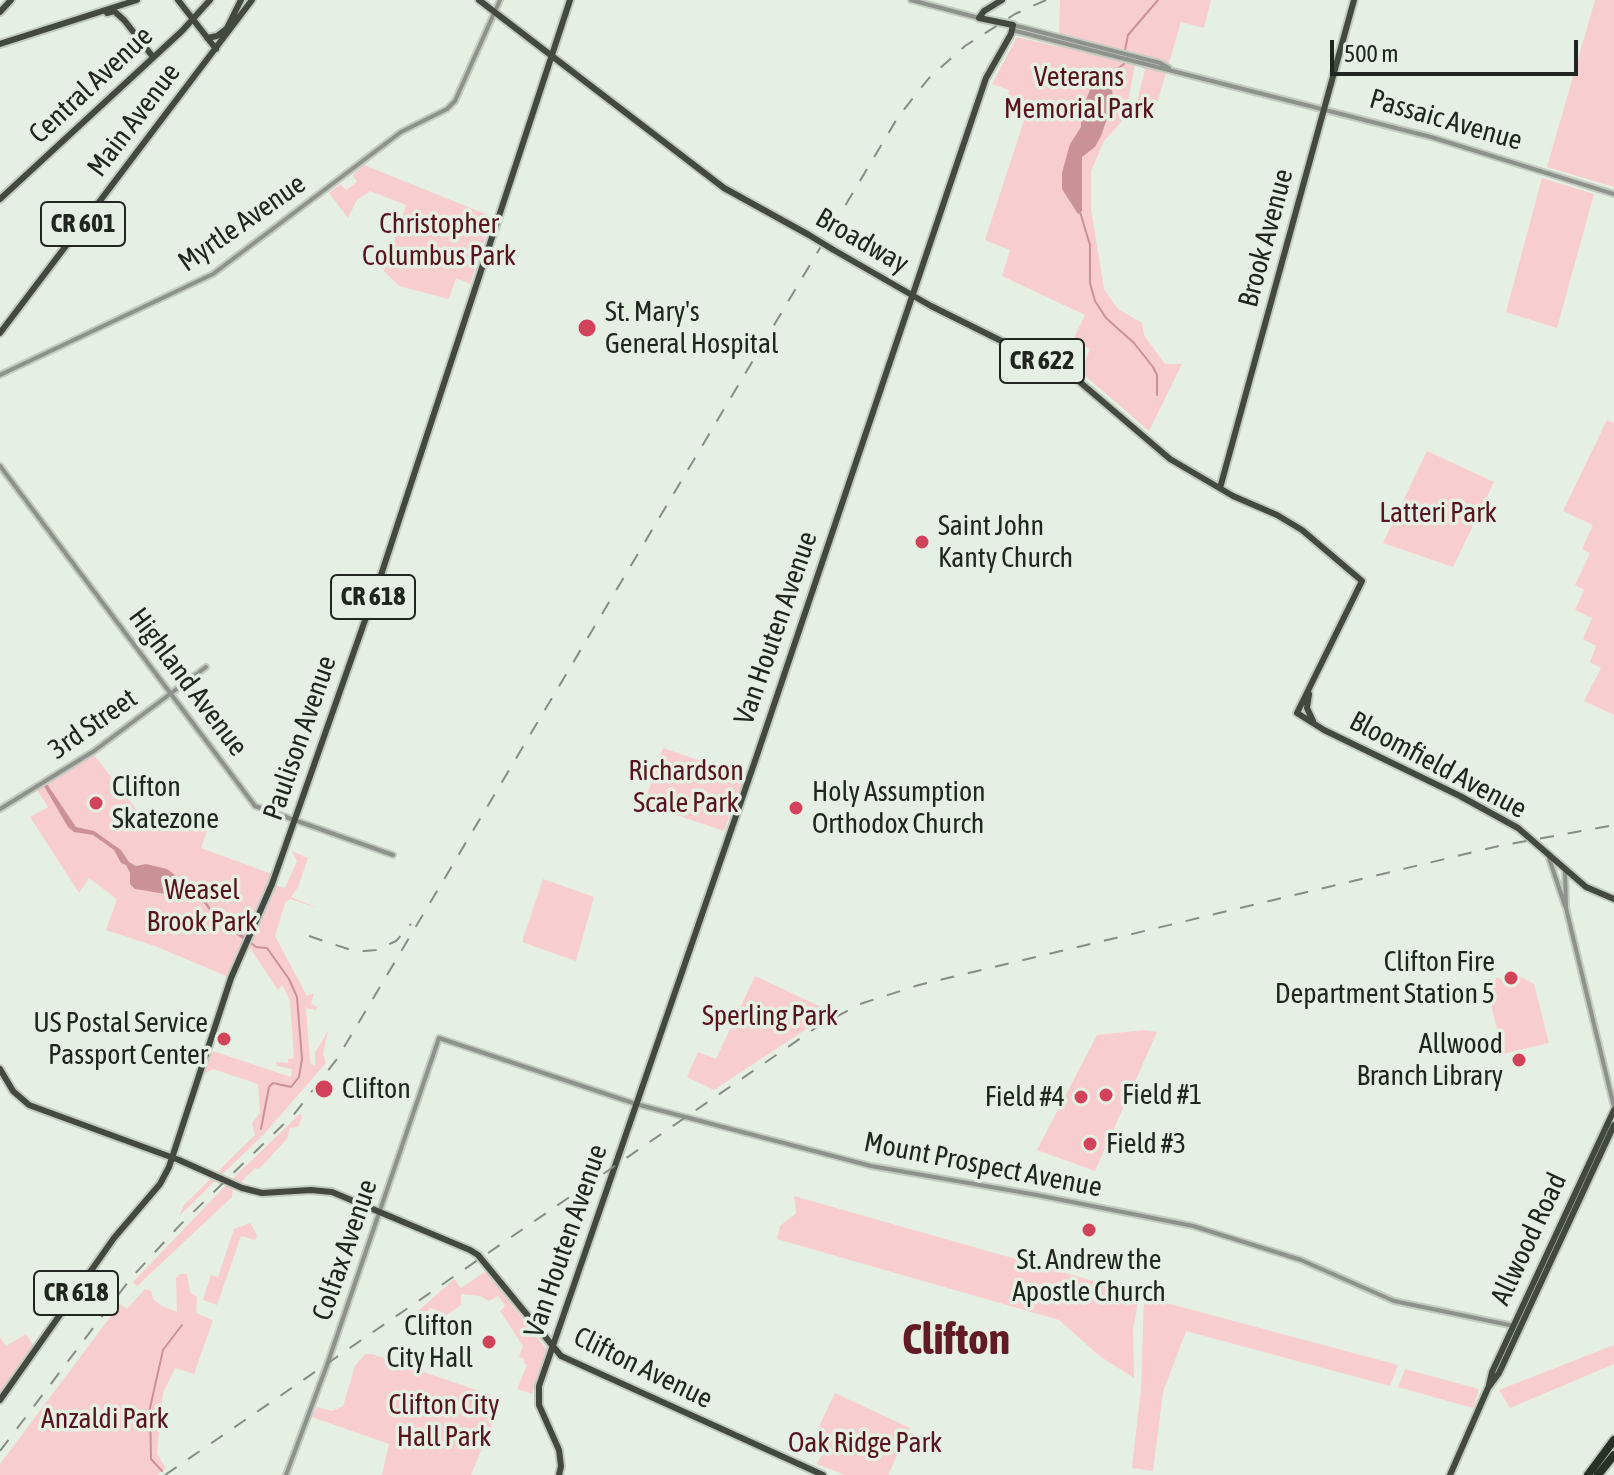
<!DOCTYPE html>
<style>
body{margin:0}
#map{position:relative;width:1614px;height:1475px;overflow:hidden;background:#e6efe3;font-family:"Asap Condensed",sans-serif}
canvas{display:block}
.scale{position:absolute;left:1330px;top:40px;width:248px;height:36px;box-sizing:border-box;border:4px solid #212520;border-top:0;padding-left:10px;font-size:24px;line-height:28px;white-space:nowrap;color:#212520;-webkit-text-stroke:6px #e6efe3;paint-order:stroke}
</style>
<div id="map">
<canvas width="1614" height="1475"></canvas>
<div class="scale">500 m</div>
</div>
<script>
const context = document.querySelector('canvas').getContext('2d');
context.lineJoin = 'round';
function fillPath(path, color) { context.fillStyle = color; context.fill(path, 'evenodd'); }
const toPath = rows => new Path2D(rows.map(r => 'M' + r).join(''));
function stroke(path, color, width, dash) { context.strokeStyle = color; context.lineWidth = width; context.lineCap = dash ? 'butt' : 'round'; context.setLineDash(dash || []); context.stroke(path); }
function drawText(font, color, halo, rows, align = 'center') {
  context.font = font + ' "Asap Condensed",sans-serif'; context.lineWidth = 7; context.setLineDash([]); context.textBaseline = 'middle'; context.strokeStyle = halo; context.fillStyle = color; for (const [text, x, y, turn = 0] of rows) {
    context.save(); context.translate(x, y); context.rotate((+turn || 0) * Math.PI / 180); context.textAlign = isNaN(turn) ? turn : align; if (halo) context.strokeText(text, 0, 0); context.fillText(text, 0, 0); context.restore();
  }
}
fillPath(toPath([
 [1060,0,1211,0,1204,28,1181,22,1155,110,1136,105,1145,70,1136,58,1125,118,1104,141,1091,171,1091,208,1104,289,1118,309,1142,323,1144,335,1165,364,1182,364,1149,431,1081,372,1090,349,1073,340,1085,315,1002,276,1010,250,985,240,1029,105,1007,99,1009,90,992,84,1017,37,1059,47],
 [1595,0,1614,0,1614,187,1547,167],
 [364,165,493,217,470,284,456,278,449,299,399,286,384,271,406,205,370,191,357,200,348,218,329,193,340,184,346,190,357,182,353,175],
 [1542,178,1594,194,1557,328,1506,312],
 [1607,420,1614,423,1614,715,1584,701,1601,668,1590,662,1596,646,1583,639,1592,618,1575,610,1584,590,1575,585,1590,553,1582,549,1593,525,1563,511],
 [1427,451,1494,482,1453,567,1383,543],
 [663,748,745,776,724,831,644,804],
 [94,755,155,833,160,815,196,829,197,827,207,831,201,848,272,874,259,915,275,885,285,888,297,861,292,851,308,858,298,887,291,897,318,908,290,899,285,903,275,936,307,996,314,993,311,1004,317,1007,316,1010,306,1008,310,1063,315,1066,315,1053,328,1031,323,1054,326,1063,264,1134,179,1216,184,1205,255,1135,252,1123,260,1113,258,1084,213,1069,206,1073,196,1086,207,1049,291,1077,292,1069,277,1066,276,1062,288,1063,288,1059,294,1058,290,1000,282,985,278,990,252,951,246,946,231,978,155,946,106,930,117,899,89,878,79,893,30,817,48,807,37,790],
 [543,879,594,897,576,961,522,942],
 [755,976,832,1012,714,1090,687,1077,698,1052,716,1059],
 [1519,976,1534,984,1549,1043,1503,1054,1490,1001,1491,990,1497,977,1508,984,1511,981,1515,983],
 [1144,1030,1157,1032,1095,1171,1037,1150,1097,1035],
 [304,1110,300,1114,302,1117,298,1127,290,1128,287,1139,259,1169,255,1168,242,1181,239,1187,233,1185,232,1197,137,1286,133,1282,229,1182],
 [794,1196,1125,1290,1129,1284,1141,1284,1133,1330,1134,1378,1101,1357,1059,1320,777,1239,780,1226,796,1213],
 [250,1223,257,1235,255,1240,241,1236,217,1305,203,1300,211,1275,218,1277,234,1229],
 [486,1271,547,1350,532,1394,517,1389,527,1365,524,1363,524,1359,519,1357,523,1346,500,1311,505,1306,498,1296,489,1301,480,1296,461,1294,461,1305,445,1316,442,1312,430,1308,428,1311,418,1311,454,1279,461,1288],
 [180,1274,187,1274,190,1292,197,1297,196,1313,213,1320,194,1374,175,1368,163,1393,157,1454,166,1468,157,1475,0,1475,0,1464,120,1304,127,1309,145,1289,151,1291,153,1299,162,1306,177,1312,176,1278],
 [1144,1297,1398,1365,1390,1386,1186,1331,1163,1392,1153,1471,1132,1468,1141,1389],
 [26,1334,33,1345,0,1395,0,1337,6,1346],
 [1614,1345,1614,1364,1510,1408,1499,1390],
 [365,1354,372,1354,502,1399,471,1475,382,1475,389,1444,312,1417,317,1407,332,1411,343,1406,355,1366],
 [1405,1369,1479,1389,1473,1408,1398,1387],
 [835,1393,910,1428,888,1475,845,1475,817,1464,829,1441,815,1435]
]), '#f8cdcf');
fillPath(toPath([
 [1098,83,1112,88,1113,101,1101,136,1095,147,1082,157,1082,211,1078,214,1062,189,1062,173,1070,144,1081,127,1081,117,1085,102,1092,85],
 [47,784,76,827,94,831,121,850,129,862,136,866,146,864,167,869,201,894,214,913,245,937,244,940,214,917,199,896,172,895,135,889,130,884,130,873,126,865,121,863,114,850,93,835,74,832,68,827,44,786]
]), '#ca9296');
stroke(toPath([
 [1125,50,1128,35,1158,0],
 [1104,84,1105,78,1124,64],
 [1080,212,1090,245,1090,283,1095,301,1106,318,1134,343,1153,367,1157,375,1157,395],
 [251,943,256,947,267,948,289,979,297,997,302,1059,299,1077,291,1087,273,1083,269,1087,261,1129],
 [162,1471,151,1459,150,1408,163,1350,182,1325]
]), '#ca9296', 2);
const minor = toPath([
 [911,0,979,18],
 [1013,25,1160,63,1169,68],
 [1012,30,1431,137,1614,194],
 [0,375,213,274,401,132,447,109,455,101,500,0],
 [0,466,255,806,393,855],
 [0,809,94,751,206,667],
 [1549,858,1565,906],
 [1565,870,1566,908,1614,1107],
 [286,1475,327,1365,439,1038,636,1104,871,1166,1037,1195,1193,1226,1301,1260,1394,1301,1514,1326]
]);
const major = toPath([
 [178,0,216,49],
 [479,0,724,188,809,235],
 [0,12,11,0],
 [107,13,114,11,124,20,153,57],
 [979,18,984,11,1002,0],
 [227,28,241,0],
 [207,38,217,36,226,29],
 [0,44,137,0],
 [0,199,182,31,210,0],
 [832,249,931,306,1074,377,1170,459,1233,496,1277,515,1302,530,1362,581,1297,713,1324,730,1460,796,1518,828,1586,887,1614,899],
 [0,333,252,0],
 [1220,488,1354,0],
 [1309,694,1307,708,1313,721],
 [0,1069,13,1091,29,1105,179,1160,242,1188,262,1193,311,1190,332,1192,470,1250,478,1255,561,1356,823,1475],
 [1489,1385,1492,1372,1614,1110],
 [0,1400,114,1238,160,1184,169,1167,231,978,272,884,381,575,570,0],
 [559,1475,561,1466,559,1450,539,1405,539,1386,756,758,986,78,1011,34,1013,25,979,18],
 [1450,1475,1488,1388,1499,1373,1614,1125]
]);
const highway = toPath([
 [1588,1475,1614,1440],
 [1598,1475,1614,1455]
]);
stroke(minor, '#c3cbc0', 8);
stroke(major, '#c3cbc0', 10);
stroke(highway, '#c3cbc0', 12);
stroke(minor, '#8e928c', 4);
stroke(major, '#434940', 6);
stroke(highway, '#293127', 8);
stroke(toPath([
 [309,936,354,951,365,951,376,950,396,941,411,924],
 [0,1451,131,1278,180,1225,295,1113,337,1059,898,117,929,78,965,46,1015,14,1046,0],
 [165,1475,817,1027,860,1004,919,985,1499,846,1614,825]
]), '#868d84', 2, [14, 14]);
const majorBridge = toPath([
 [809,235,832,249]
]);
stroke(majorBridge, '#c3cbc0', 10, []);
stroke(majorBridge, '#434940', 6);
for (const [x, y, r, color] of [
 [587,328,10,"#d3425b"],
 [922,542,8,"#d3425b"],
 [96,803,8,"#d3425b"],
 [796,808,8,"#d3425b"],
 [1511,978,8,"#d3425b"],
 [224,1039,8,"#d3425b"],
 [1519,1060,8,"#d3425b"],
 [324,1089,10,"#d3425b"],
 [1106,1095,8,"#d3425b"],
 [1081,1097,8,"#d3425b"],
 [1090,1144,8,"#d3425b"],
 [1089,1230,8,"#d3425b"],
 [489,1342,8,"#d3425b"]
]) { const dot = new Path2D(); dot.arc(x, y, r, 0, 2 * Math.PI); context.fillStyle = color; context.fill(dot); stroke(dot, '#e6efe3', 3); }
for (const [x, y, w] of [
 [83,224,84],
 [1042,361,84],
 [373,597,84],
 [76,1293,84]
]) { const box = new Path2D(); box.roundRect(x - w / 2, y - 22, w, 44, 6); context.fillStyle = '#e6efe3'; context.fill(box); stroke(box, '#212520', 2); }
drawText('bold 26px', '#212520', null, [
 ["CR 601",83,224],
 ["CR 622",1042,361],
 ["CR 618",373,597],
 ["CR 618",76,1293]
]);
drawText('28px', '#571420', '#e6efe3', [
 ["Veterans",1079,77],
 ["Memorial Park",1079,109],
 ["Christopher",439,224],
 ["Columbus Park",439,256],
 ["Latteri Park",1438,513],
 ["Richardson",686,771],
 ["Scale Park",686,803],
 ["Weasel",202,890],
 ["Brook Park",202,922],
 ["Sperling Park",770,1016],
 ["Clifton City",444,1405],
 ["Hall Park",444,1437],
 ["Anzaldi Park",105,1419],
 ["Oak Ridge Park",865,1443]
]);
drawText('28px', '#212520', '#e6efe3', [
 ["Central Avenue",91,85,-43],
 ["Main Avenue",134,120,-53],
 ["Passaic Avenue",1446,120,16],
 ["Myrtle Avenue",242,223,-35],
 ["Brook Avenue",1266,238,-75],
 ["Broadway",862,241,30],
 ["Van Houten Avenue",776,628,-71],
 ["Highland Avenue",188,682,53],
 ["3rd Street",93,724,-35],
 ["Paulison Avenue",300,738,-71],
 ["Bloomfield Avenue",1438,765,28],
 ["Mount Prospect Avenue",983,1165,11],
 ["Allwood Road",1529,1239,-65],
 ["Van Houten Avenue",566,1241,-71],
 ["Colfax Avenue",345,1250,-71],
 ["Clifton Avenue",643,1368,26]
]);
drawText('28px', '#212520', '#e6efe3', [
 ["St. Mary's",605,312],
 ["General Hospital",605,344],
 ["Saint John",938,526],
 ["Kanty Church",938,558],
 ["Clifton",112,787],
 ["Skatezone",112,819],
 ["Holy Assumption",812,792],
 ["Orthodox Church",812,824],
 ["Clifton Fire",1495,962,"right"],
 ["Department Station 5",1495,994,"right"],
 ["US Postal Service",208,1023,"right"],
 ["Passport Center",208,1055,"right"],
 ["Allwood",1503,1044,"right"],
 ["Branch Library",1503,1076,"right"],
 ["Clifton",342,1089],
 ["Field #1",1122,1095],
 ["Field #4",1065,1097,"right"],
 ["Field #3",1106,1144],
 ["St. Andrew the",1089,1260,"center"],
 ["Apostle Church",1089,1292,"center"],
 ["Clifton",473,1326,"right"],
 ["City Hall",473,1358,"right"]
], 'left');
drawText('bold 44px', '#611b27', '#e6efe3', [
 ["Clifton",956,1340]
]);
</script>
